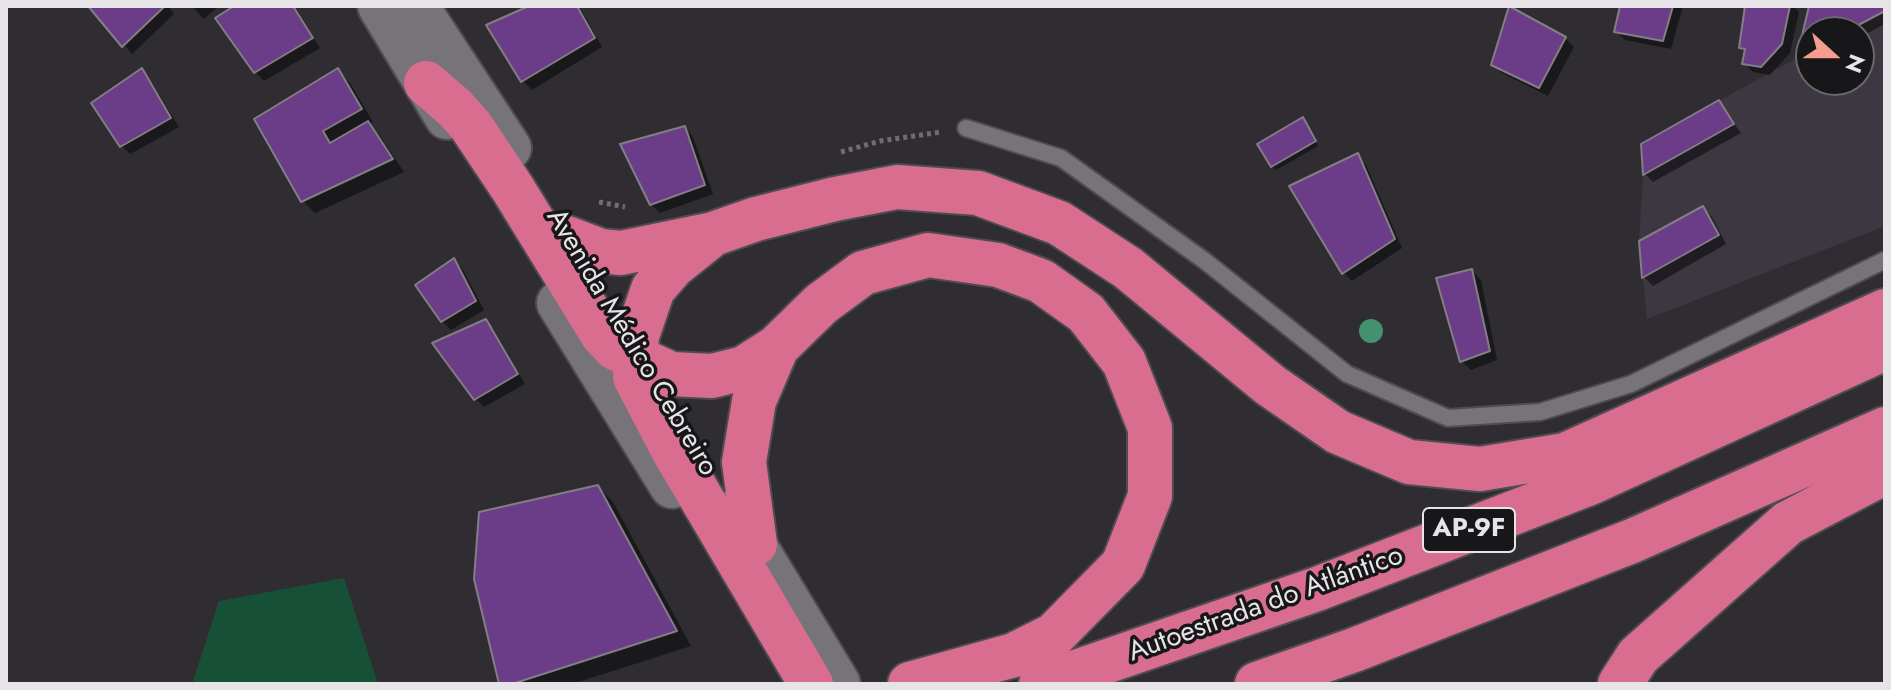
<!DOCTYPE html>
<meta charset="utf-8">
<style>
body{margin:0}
#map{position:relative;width:1891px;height:690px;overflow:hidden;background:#302d32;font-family:Jost,sans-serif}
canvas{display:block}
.frame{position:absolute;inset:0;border:8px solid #e6e4e7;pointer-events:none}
.north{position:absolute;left:1795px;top:16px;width:80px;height:80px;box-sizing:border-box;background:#171618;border:2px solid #6a686b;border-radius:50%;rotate:111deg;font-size:22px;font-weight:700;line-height:32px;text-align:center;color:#e6e4e7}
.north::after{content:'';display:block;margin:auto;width:28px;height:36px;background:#f49d8c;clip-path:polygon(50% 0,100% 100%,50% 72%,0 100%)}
</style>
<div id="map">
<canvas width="1891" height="690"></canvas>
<div class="frame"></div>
<div class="north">N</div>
</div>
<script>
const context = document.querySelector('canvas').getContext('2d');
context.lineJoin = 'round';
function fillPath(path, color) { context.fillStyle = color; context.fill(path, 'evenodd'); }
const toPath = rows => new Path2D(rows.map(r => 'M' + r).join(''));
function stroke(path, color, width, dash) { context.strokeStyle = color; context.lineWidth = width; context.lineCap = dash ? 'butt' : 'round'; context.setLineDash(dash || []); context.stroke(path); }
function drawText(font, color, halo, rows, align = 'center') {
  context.font = font + ' Jost,sans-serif'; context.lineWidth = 7; context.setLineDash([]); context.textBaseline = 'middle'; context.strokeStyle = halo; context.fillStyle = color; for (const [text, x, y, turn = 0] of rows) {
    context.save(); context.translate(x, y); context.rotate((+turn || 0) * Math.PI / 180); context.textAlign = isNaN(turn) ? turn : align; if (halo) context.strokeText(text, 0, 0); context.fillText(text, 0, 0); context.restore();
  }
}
fillPath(toPath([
 [1885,11,1885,226,1647,319,1639,241,1643,175,1641,144,1811,50,1811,80,1859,80,1859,32,1845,32]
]), '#3c3740');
fillPath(toPath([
 [344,578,378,684,192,684,219,601]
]), '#165036');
fillPath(toPath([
 [91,6,168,6,174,14,132,54],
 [192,6,219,6,204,19],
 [237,6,295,6,320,48,264,81,255,72],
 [534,6,579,6,602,47,532,90,523,81],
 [1622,6,1683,6,1671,49,1625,40,1616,31],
 [1747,6,1793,6,1799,12,1790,53,1770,75,1753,72,1744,63,1746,52,1741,47],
 [1811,6,1885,6,1885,24,1859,38,1859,32,1811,32,1811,63,1808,65,1799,57],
 [1565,38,1574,47,1548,96,1502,73,1493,64],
 [141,71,150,80,179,127,130,154,121,145],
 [338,71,350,83,373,122,368,124,380,136,404,172,315,213,303,201],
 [1718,102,1741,133,1653,182,1645,174],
 [1303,120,1318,146,1276,170,1272,166],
 [685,128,693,137,713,194,660,213,651,204],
 [1357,156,1366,165,1402,248,1352,281,1343,272],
 [1703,208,1712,217,1726,244,1653,286,1644,277,1641,242],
 [454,261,463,270,484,310,451,330,442,321],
 [1472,271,1481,280,1497,360,1471,370,1462,361],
 [485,321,494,330,525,384,484,407,475,398],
 [598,487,613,502,691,646,572,684,501,684]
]), '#0007');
const building = toPath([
 [88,6,165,6,122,47,88,6],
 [234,6,293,6,313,38,254,73,215,18,234,6],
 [529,6,577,6,595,38,521,82,486,25,529,6],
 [1509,6,1566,37,1539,88,1491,65,1509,6],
 [1620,6,1673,6,1663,41,1614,32,1620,6],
 [1745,6,1790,6,1782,44,1761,67,1742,64,1745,49,1739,48,1745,6],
 [1809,6,1885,6,1885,11,1845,32,1811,32,1811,50,1797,57,1809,6],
 [142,68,171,118,120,147,91,103,142,68],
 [338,68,362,109,323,131,330,143,368,121,393,159,301,202,254,119,338,68],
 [1719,100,1734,124,1643,175,1641,144,1719,100],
 [1303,117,1316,141,1271,167,1257,144,1303,117],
 [685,126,705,185,650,205,620,144,685,126],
 [1358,153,1395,239,1342,274,1289,186,1358,153],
 [1703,206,1719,235,1642,278,1639,241,1703,206],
 [454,258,476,301,441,322,415,285,454,258],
 [1472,269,1490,351,1460,362,1436,278,1472,269],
 [486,319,518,374,474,400,432,343,486,319],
 [598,485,677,631,512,684,499,684,474,579,479,512,598,485]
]);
fillPath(building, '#6b3c87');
stroke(building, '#827e84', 2);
const service = toPath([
 [966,128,1061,158,1205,261,1347,374,1448,418,1540,412,1631,384,1885,260]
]);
const secondary = toPath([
 [380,6,447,117],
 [416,6,509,148],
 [559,303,672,486],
 [734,512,838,684]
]);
const motorway = toPath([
 [426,83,455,108,471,126,513,189,602,334,615,348,671,374,712,376,744,368,777,347],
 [567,238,601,251,621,253,713,234,756,219,835,199,897,187,978,193,1059,223,1128,268,1270,385,1338,432,1409,462,1480,469,1565,455,1885,311],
 [708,238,673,266,653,289,637,336,635,377,673,450,811,684],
 [755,544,744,462,754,401,777,347,821,304,863,273,928,255,998,265,1041,281,1086,313,1124,362,1150,428,1150,496,1123,565,1054,635,1014,655,910,684],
 [1041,684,1317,589,1590,483,1885,348],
 [1257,684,1354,650,1632,541,1885,429],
 [1620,684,1638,656,1788,523,1885,472]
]);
stroke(service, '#4e4c4f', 20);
stroke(secondary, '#4e4c4f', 48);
stroke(motorway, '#4e4c4f', 48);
stroke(toPath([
 [841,152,880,141,941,132],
 [599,202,625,207]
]), '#6f6d71', 5, [4, 4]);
stroke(service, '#767379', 16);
stroke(secondary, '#767379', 44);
stroke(motorway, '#d96d8f', 44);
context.fillStyle = '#43916e';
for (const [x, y] of [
 [1371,331]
]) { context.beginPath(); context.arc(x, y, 12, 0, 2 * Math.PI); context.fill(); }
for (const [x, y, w] of [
 [1469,530,92]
]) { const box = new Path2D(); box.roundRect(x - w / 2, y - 22, w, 44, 6); context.fillStyle = '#171618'; context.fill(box); stroke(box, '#e6e4e7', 2); }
drawText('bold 26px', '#e6e4e7', null, [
 ["AP-9F",1469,530]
]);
drawText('28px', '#e6e4e7', '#171618', [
 ["Avenida Médico Cebreiro",631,343,59],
 ["Autoestrada do Atlántico",1266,605,-20]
]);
</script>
